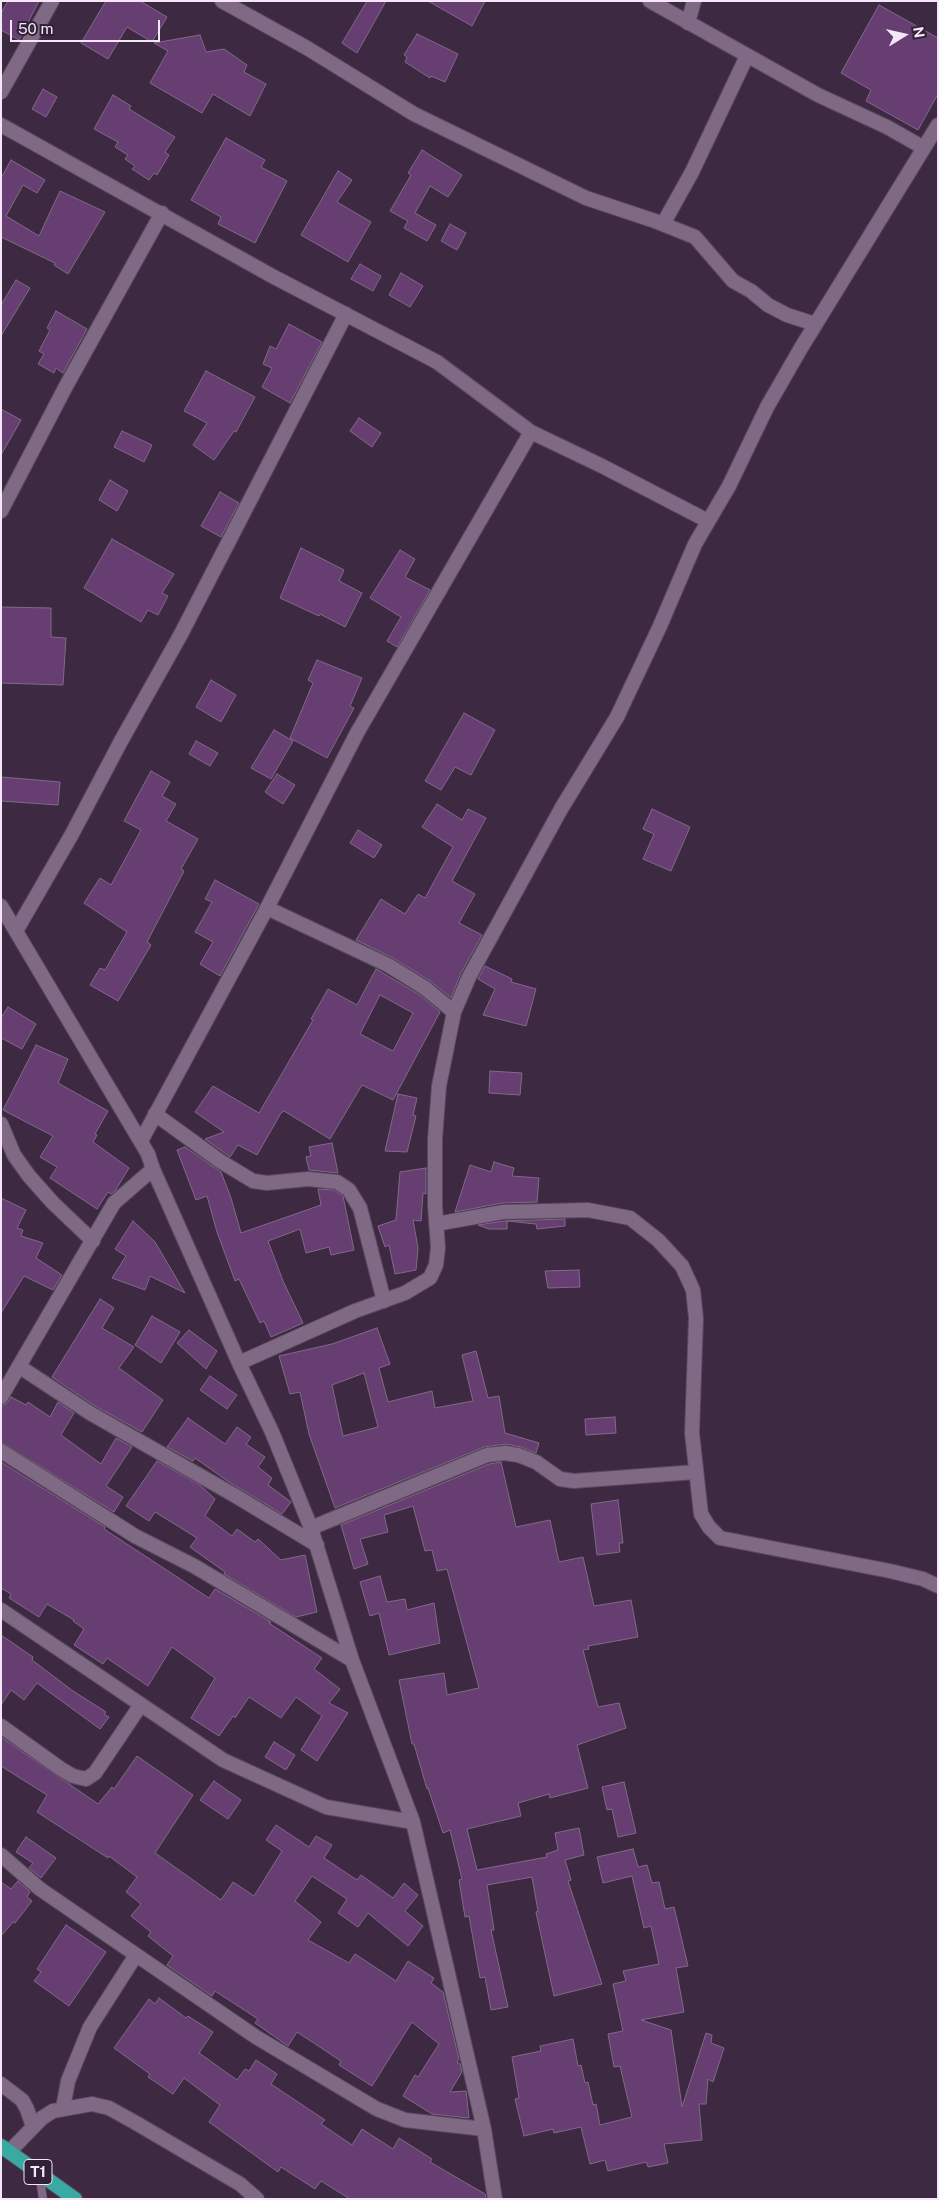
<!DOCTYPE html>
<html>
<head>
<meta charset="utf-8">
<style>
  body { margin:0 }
  #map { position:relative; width:939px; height:2200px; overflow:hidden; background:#3d2a42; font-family:"Public Sans",sans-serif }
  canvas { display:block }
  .frame { position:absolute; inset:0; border:2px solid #f4e7f7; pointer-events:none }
  .north { position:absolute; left:879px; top:10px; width:50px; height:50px; -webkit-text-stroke:4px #322037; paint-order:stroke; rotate:80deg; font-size:14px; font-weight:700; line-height:20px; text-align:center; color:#f4e7f7 }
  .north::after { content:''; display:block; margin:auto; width:18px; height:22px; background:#f4e7f7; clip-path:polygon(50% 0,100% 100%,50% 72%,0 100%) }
  .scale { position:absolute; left:10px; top:20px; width:150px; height:22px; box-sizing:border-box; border:2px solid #f4e7f7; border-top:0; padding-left:6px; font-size:15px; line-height:18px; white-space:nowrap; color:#f4e7f7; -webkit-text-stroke:4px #322037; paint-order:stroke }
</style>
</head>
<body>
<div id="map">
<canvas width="939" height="2200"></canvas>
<div class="frame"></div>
<div class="north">N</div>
<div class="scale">50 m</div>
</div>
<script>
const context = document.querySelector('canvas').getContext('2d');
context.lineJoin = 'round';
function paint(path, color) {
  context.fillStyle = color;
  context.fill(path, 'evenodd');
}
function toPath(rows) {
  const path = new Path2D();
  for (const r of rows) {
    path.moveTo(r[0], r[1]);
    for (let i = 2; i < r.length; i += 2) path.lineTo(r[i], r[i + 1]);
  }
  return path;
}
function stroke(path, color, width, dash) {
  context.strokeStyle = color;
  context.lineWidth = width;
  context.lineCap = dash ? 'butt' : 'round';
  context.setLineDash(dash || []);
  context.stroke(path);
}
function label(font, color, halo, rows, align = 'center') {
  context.font = font + ' "Public Sans",sans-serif';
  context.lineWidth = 4.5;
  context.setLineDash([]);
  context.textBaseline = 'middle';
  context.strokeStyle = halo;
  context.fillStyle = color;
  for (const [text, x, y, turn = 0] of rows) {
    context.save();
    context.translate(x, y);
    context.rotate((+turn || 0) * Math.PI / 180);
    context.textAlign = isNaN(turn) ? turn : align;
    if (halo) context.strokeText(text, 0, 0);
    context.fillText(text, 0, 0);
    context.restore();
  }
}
const building = toPath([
  [8,1,39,1,19,40,1,30,1,13,8,1],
  [106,1,140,1,167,17,152,42,127,27,108,59,81,43,106,1],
  [367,1,386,1,357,53,342,43,367,1],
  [428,1,485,1,472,26,428,1],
  [879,5,938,38,938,94,918,130,866,101,871,90,841,73,879,5],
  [417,34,458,54,445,82,431,76,430,78,405,62,407,57,404,55,417,34],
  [200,35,206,52,224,49,247,65,244,72,266,84,250,116,213,94,202,113,150,83,168,51,154,43,200,35],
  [43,89,57,97,46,117,32,109,43,89],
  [113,95,131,106,129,109,175,137,165,152,169,155,157,175,154,173,149,180,132,169,135,166,125,159,128,155,115,147,118,142,94,129,113,95],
  [226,138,265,160,261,167,287,181,255,243,218,224,221,217,191,200,226,138],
  [422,150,462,175,448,197,430,186,415,213,436,225,427,241,404,228,408,221,390,211,411,175,408,173,422,150],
  [11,160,45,180,37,193,23,185,6,216,39,236,60,191,105,212,68,274,54,265,55,263,1,237,1,178,11,160],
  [338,171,352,180,337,202,371,222,348,262,301,235,338,171],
  [450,224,466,233,457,250,441,241,450,224],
  [360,264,381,276,373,291,351,279,360,264],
  [401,273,423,286,410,307,389,295,401,273],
  [16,280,30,288,1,336,1,305,16,280],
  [56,311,87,329,63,373,56,368,54,373,38,364,44,354,39,351,50,330,47,328,56,311],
  [289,324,322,342,290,403,262,387,272,368,263,364,270,346,276,349,289,324],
  [206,371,255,397,236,432,234,431,214,460,193,445,207,423,184,411,206,371],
  [1,409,21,420,1,455,1,409],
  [359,418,381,433,372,447,350,431,359,418],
  [122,431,152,445,144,462,114,447,122,431],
  [110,480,128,491,117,511,99,500,110,480],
  [220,492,239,503,221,537,201,526,220,492],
  [112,539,174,574,162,593,168,596,158,615,148,610,141,622,84,588,112,539],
  [301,548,344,570,339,581,362,593,345,627,320,614,319,616,280,598,301,548],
  [400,550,415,559,405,577,430,590,397,647,387,641,401,617,370,598,400,550],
  [1,607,51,608,51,637,66,638,63,685,1,683,1,607],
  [317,660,362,678,350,706,354,708,327,758,290,738,313,683,308,680,317,660],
  [211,680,236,695,221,722,196,707,211,680],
  [464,713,495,730,471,775,455,767,441,790,425,781,464,713],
  [274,730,293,741,271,779,251,768,274,730],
  [196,741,218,753,210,766,189,754,196,741],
  [151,771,170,782,162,796,176,804,166,821,198,839,181,869,184,871,147,942,151,945,118,1001,90,985,100,968,105,970,127,932,84,903,100,878,111,885,141,830,124,821,151,771],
  [277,774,295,785,283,804,265,792,277,774],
  [1,777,60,782,58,805,1,801,1,777],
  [437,804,462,820,468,809,486,818,452,881,475,894,459,923,482,935,461,973,451,998,430,981,393,958,356,940,381,899,405,914,418,894,425,898,453,847,422,827,437,804],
  [652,809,690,827,671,871,643,859,654,834,643,829,652,809],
  [358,830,382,845,374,858,350,843,358,830],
  [215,880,259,904,220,976,200,964,213,942,195,932,212,902,205,899,215,880],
  [485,966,512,979,511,982,536,989,526,1026,483,1015,495,989,478,979,485,966],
  [376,969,420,995,440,1012,393,1100,362,1085,330,1139,284,1111,281,1113,257,1155,238,1145,230,1157,205,1139,224,1132,195,1112,213,1086,259,1113,313,1020,311,1019,328,989,357,1005,376,969],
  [380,995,413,1013,393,1051,360,1034,380,995],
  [8,1007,36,1024,22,1049,1,1038,1,1018,8,1007],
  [36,1045,68,1059,58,1083,108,1111,95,1134,97,1135,93,1142,129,1168,115,1191,111,1194,108,1192,97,1209,50,1178,57,1167,40,1157,53,1136,3,1110,36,1045],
  [490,1071,522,1073,520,1095,489,1093,490,1071],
  [398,1094,417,1098,413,1115,416,1116,407,1152,385,1151,398,1094],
  [332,1143,338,1173,309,1170,306,1157,311,1156,309,1147,332,1143],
  [185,1147,221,1172,231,1198,241,1233,321,1205,318,1189,334,1190,343,1196,354,1250,331,1255,329,1247,306,1253,300,1229,268,1241,283,1281,303,1323,271,1337,264,1321,260,1323,239,1279,235,1281,217,1232,207,1196,196,1200,177,1150,185,1147],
  [494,1162,514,1168,512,1176,539,1178,537,1202,502,1203,455,1212,470,1165,491,1172,494,1162],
  [426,1168,426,1194,423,1193,421,1221,413,1220,418,1248,416,1270,395,1274,389,1245,385,1247,378,1226,396,1220,400,1172,426,1168],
  [1,1198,26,1210,17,1228,23,1230,21,1236,43,1243,36,1258,62,1275,53,1290,24,1276,1,1313,1,1198],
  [565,1219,565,1226,537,1229,536,1224,507,1221,507,1229,489,1229,478,1225,504,1221,565,1219],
  [133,1221,155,1242,185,1293,150,1276,145,1290,112,1278,126,1256,115,1249,133,1221],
  [579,1270,580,1287,548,1288,545,1271,579,1270],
  [100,1299,114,1308,102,1328,134,1347,119,1368,163,1400,142,1432,95,1406,52,1377,100,1299],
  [152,1316,180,1332,161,1363,135,1345,152,1316],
  [377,1328,390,1364,379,1368,388,1402,432,1391,435,1408,473,1401,462,1355,476,1351,488,1398,499,1396,505,1433,539,1443,536,1453,521,1447,506,1444,484,1447,335,1508,309,1434,300,1392,290,1394,279,1356,332,1344,377,1328],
  [364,1373,378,1427,343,1436,332,1385,364,1373],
  [189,1330,217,1351,206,1369,177,1343,189,1330],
  [210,1376,237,1395,227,1409,200,1390,210,1376],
  [11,1397,26,1405,28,1402,50,1417,58,1402,74,1413,61,1435,101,1464,116,1438,132,1447,106,1486,123,1497,114,1512,1,1442,1,1406,6,1404,11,1397],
  [615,1417,616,1433,586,1435,585,1419,615,1417],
  [188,1418,225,1444,237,1427,251,1437,246,1444,265,1457,258,1467,272,1478,268,1485,291,1502,282,1514,229,1482,195,1458,193,1461,167,1447,188,1418],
  [157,1461,200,1485,215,1499,205,1516,232,1536,237,1529,255,1542,258,1539,281,1560,305,1555,317,1612,296,1617,224,1574,225,1572,190,1547,197,1538,155,1512,149,1521,126,1506,157,1461],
  [1,1462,105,1527,104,1529,209,1598,215,1589,271,1622,269,1623,322,1658,314,1669,340,1689,329,1703,348,1713,317,1761,301,1750,322,1716,296,1697,281,1718,249,1697,235,1718,233,1716,219,1736,191,1718,215,1678,172,1647,148,1686,107,1658,103,1664,74,1645,84,1629,73,1621,74,1620,47,1604,39,1617,9,1598,11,1594,1,1588,1,1462],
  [501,1462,516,1527,550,1520,559,1562,583,1557,594,1606,631,1600,638,1637,588,1646,589,1649,583,1650,598,1707,619,1703,626,1728,577,1745,588,1788,550,1798,549,1794,518,1803,521,1816,467,1829,477,1870,547,1857,546,1854,558,1850,555,1833,579,1828,584,1855,565,1860,571,1880,568,1881,602,1984,554,1996,536,1912,538,1911,532,1877,487,1885,494,1930,491,1930,508,2007,491,2010,485,1977,480,1978,469,1916,465,1917,459,1880,462,1879,450,1830,443,1833,428,1788,427,1789,414,1744,412,1744,399,1680,444,1673,447,1695,479,1688,447,1569,437,1571,432,1550,425,1551,413,1506,384,1515,388,1532,360,1539,368,1564,354,1569,341,1525,489,1464,501,1462],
  [618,1500,623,1543,619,1543,620,1552,597,1555,591,1504,618,1500],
  [380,1576,387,1602,405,1599,407,1610,434,1603,440,1643,389,1655,379,1613,370,1616,360,1582,380,1576],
  [1,1635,33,1657,32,1660,73,1691,106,1712,104,1714,109,1717,100,1729,37,1683,24,1700,11,1690,1,1705,1,1635],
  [1,1737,98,1804,112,1787,114,1789,137,1756,193,1795,155,1853,221,1900,233,1882,254,1896,282,1851,266,1840,276,1825,309,1847,316,1836,332,1845,324,1858,357,1880,361,1875,393,1898,404,1883,418,1895,405,1911,423,1926,408,1946,368,1913,358,1927,338,1913,347,1899,312,1876,295,1901,321,1922,308,1940,349,1963,355,1954,396,1981,408,1961,434,1978,431,1983,443,1992,459,2059,457,2062,460,2064,462,2072,450,2092,466,2091,469,2118,432,2114,403,2096,415,2075,418,2077,439,2044,412,2022,372,2086,339,2065,341,2061,297,2032,288,2046,255,2023,258,2019,215,1991,212,1996,167,1965,173,1956,148,1936,151,1932,131,1916,141,1904,126,1892,137,1877,109,1856,108,1858,37,1812,47,1795,1,1766,1,1737],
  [274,1742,295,1755,286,1770,265,1757,274,1742],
  [214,1781,241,1800,228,1819,200,1800,214,1781],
  [624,1782,636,1833,618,1837,612,1809,607,1810,602,1787,624,1782],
  [26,1837,56,1858,41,1878,29,1868,33,1863,16,1852,26,1837],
  [633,1849,638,1867,647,1865,652,1883,659,1882,665,1909,674,1907,688,1966,676,1968,684,2012,641,2020,671,2030,682,2107,706,2033,712,2035,711,2043,724,2048,713,2082,708,2079,706,2104,699,2104,702,2140,664,2144,668,2163,648,2167,646,2162,608,2171,605,2160,590,2164,581,2127,554,2133,553,2129,524,2136,515,2099,519,2098,512,2057,541,2051,540,2046,573,2039,578,2066,581,2065,585,2083,588,2082,593,2105,596,2104,600,2125,632,2117,620,2066,614,2067,608,2034,623,2031,613,1984,626,1981,623,1971,659,1964,651,1926,644,1928,632,1876,603,1883,597,1857,633,1849],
  [18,1881,30,1892,27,1897,32,1901,15,1923,13,1922,1,1936,1,1882,11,1889,18,1881],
  [66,1925,106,1952,69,2006,34,1981,41,1972,37,1969,66,1925],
  [159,1998,186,2018,188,2016,213,2032,199,2053,237,2080,245,2069,249,2071,256,2060,277,2074,271,2084,325,2120,321,2124,352,2145,362,2129,393,2149,399,2138,432,2159,430,2162,485,2194,486,2199,350,2199,321,2181,315,2189,281,2167,278,2172,209,2122,220,2105,184,2078,173,2094,148,2077,150,2074,114,2048,149,1999,155,2004,159,1998]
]);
const service = toPath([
  [39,2173,43,2199]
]);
const minor = toPath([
  [222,1,307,48,414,114,586,198,655,221,695,237,733,281,751,291,768,305,787,315,815,324],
  [650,1,818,95,887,127,924,148],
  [688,23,694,1],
  [1,92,52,1],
  [1,125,274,277,437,362,531,432,602,466,708,521],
  [663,224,692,172,747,56],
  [1,511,66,386,162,213],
  [1,906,148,1154,153,1169,239,1363,272,1432,311,1528,352,1660,413,1822,484,2129,495,2199],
  [267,908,388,965,425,988,454,1012],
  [16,931,72,834,121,741,181,634,346,314],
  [155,1114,220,1161,253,1181,267,1183,308,1179,337,1182,349,1190,360,1208,384,1301],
  [1,1124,14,1155,29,1176,53,1203,93,1241],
  [141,1141,267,908,357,733,531,432],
  [436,1224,503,1212,588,1210,630,1218,658,1240,682,1266,693,1290,696,1318,692,1433,701,1514,709,1527,720,1538,890,1571,923,1579,938,1586],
  [239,1363,355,1311,405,1293,430,1278,436,1265,438,1248,435,1205,435,1139,439,1086,454,1012,469,977,561,809,617,717,660,626,695,544,729,486,767,407,801,348,938,125],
  [20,1367,90,1413,234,1495,317,1545],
  [1,1397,114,1203,153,1169],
  [1,1451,135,1536,194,1566,352,1660],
  [311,1528,487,1455,505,1453,518,1455,536,1462,560,1479,574,1481,696,1472],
  [1,1610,223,1760,326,1807,413,1822],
  [1,1726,61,1769,73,1776,86,1779,95,1773,140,1706],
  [1,1855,40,1889,256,2037,377,2109,405,2120,484,2129],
  [1,2084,22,2100,27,2109,33,2127],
  [63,2108,68,2081,90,2027,136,1955],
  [9,2152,42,2118,53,2111,92,2104,109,2108,136,2123,240,2184,257,2199]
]);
const trunk = toPath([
  [1,2146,75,2199]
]);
const shields = [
  [38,2172,28]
];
const shieldNames = [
  ["T1",38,2172]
];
paint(building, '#663e71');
stroke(building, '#806a86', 1);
stroke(service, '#59495e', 9);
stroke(minor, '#59495e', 16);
stroke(trunk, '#59495e', 16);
stroke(service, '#7f6984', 8);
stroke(minor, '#7f6984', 14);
stroke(trunk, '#38aaa2', 14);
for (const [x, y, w] of shields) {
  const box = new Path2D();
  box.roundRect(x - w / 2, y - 12.5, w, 25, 4);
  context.fillStyle = '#322037';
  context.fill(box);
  stroke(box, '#f4e7f7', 1);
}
label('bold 15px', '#f4e7f7', null, shieldNames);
</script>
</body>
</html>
